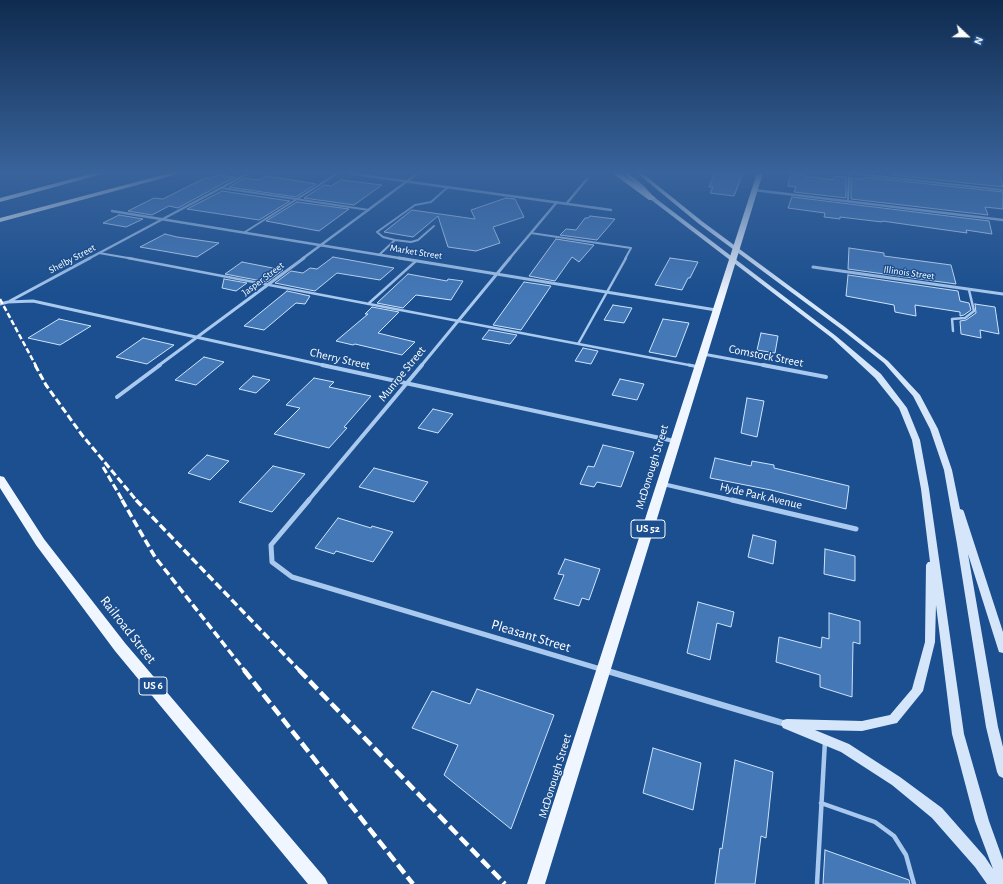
<!DOCTYPE html>
<html>
<head>
<meta charset="utf-8">
<style>
  body { margin:0 }
  #map { position:relative; width:1003px; height:884px; overflow:hidden; background:#1b4f8f; font-family:"Alegreya Sans",sans-serif }
  canvas { display:block }
  .north { position:absolute; left:947px; top:16px; width:40px; height:40px; -webkit-text-stroke:3px #1b4f8f; paint-order:stroke; rotate:112deg; font-size:11px; font-weight:700; line-height:16px; text-align:center; color:#fff }
  .north::after { content:''; display:block; margin:auto; width:14px; height:18px; background:#fff; clip-path:polygon(50% 0,100% 100%,50% 72%,0 100%) }
</style>
</head>
<body>
<div id="map">
<canvas width="1003" height="884"></canvas>
<div class="north">N</div>
</div>
<script>
const context = document.querySelector('canvas').getContext('2d');
context.lineJoin = 'round';
function paint(path, color) {
  context.fillStyle = color;
  context.fill(path, 'evenodd');
}
function toPath(rows) {
  const path = new Path2D();
  for (const r of rows) {
    path.moveTo(r[0], r[1]);
    for (let i = 2; i < r.length; i += 2) path.lineTo(r[i], r[i + 1]);
  }
  return path;
}
function stroke(path, color, width, dash) {
  context.strokeStyle = color;
  context.lineWidth = width;
  context.lineCap = dash ? 'butt' : 'round';
  context.setLineDash(dash || []);
  context.stroke(path);
}
function label(font, color, halo, rows, align = 'center') {
  context.font = font + ' "Alegreya Sans",sans-serif';
  context.lineWidth = 3;
  context.setLineDash([]);
  context.textBaseline = 'middle';
  context.strokeStyle = halo;
  context.fillStyle = color;
  for (const [text, x, y, turn = 0] of rows) {
    context.save();
    context.translate(x, y);
    context.rotate((+turn || 0) * Math.PI / 180);
    context.textAlign = isNaN(turn) ? turn : align;
    if (halo) context.strokeText(text, 0, 0);
    context.fillText(text, 0, 0);
    context.restore();
  }
}
const building = toPath([
  [715,173,743,173,734,196,710,193,713,187,709,187,715,173],
  [791,173,805,173,804,176,833,180,834,176,846,177,846,198,794,192,796,187,788,186,791,173],
  [892,173,999,173,1003,187,892,175,892,173],
  [218,175,235,177,178,208,169,206,152,215,128,211,154,198,163,199,205,178,210,178,218,175],
  [267,176,316,184,296,197,229,187,245,178,258,180,267,176],
  [864,177,1003,192,1003,209,985,207,988,215,851,199,851,178,864,179,864,177],
  [341,180,382,185,354,205,304,198,324,185,331,186,341,180],
  [222,191,290,201,259,220,187,209,222,191],
  [792,197,989,221,992,234,966,230,967,233,882,221,882,222,840,217,840,219,824,217,825,213,788,208,792,197],
  [506,198,515,199,524,217,493,227,500,243,476,251,448,247,438,216,413,237,384,232,412,210,475,219,471,210,506,198],
  [297,202,349,209,319,231,266,221,297,202],
  [119,215,143,219,126,227,103,223,119,215],
  [590,216,615,219,597,240,560,235,566,229,576,230,585,218,588,218,590,216],
  [165,234,177,237,219,243,197,257,140,247,165,234],
  [556,239,594,245,579,262,572,257,555,281,529,276,556,239],
  [849,248,884,253,884,256,951,265,956,284,848,269,849,248],
  [333,257,394,268,380,280,337,273,315,291,275,283,291,271,303,273,310,268,317,269,333,257],
  [670,258,698,262,690,278,688,278,682,290,655,285,670,258],
  [242,262,283,270,267,282,225,274,242,262],
  [408,274,447,281,448,279,463,281,451,300,416,295,403,308,377,303,408,274],
  [848,275,958,291,960,301,969,303,971,310,964,315,960,316,960,312,915,305,916,316,895,312,894,305,846,296,848,275],
  [224,279,247,283,236,291,222,288,224,279],
  [524,282,551,286,521,330,493,325,524,282],
  [287,291,310,296,305,304,296,303,264,330,244,326,287,291],
  [975,304,995,307,999,334,980,330,981,338,961,334,960,321,966,320,976,313,975,304],
  [613,305,632,308,624,323,604,320,613,305],
  [372,307,399,312,378,333,415,342,402,355,355,344,353,345,336,341,368,314,365,314,372,307],
  [59,319,91,326,60,345,28,338,59,319],
  [663,319,689,323,676,357,649,352,663,319],
  [489,330,517,335,510,344,482,339,489,330],
  [761,333,778,336,775,353,757,350,761,333],
  [143,338,174,345,147,364,116,357,143,338],
  [583,348,598,351,591,364,575,361,583,348],
  [204,357,224,362,196,385,175,380,204,357],
  [253,376,270,380,256,393,239,389,253,376],
  [314,378,334,382,329,387,371,396,344,427,347,428,329,448,274,434,300,408,286,405,314,378],
  [620,379,644,384,637,400,612,395,620,379],
  [747,398,764,401,757,437,741,433,747,398],
  [433,409,453,414,438,433,418,428,433,409],
  [603,445,634,452,621,487,597,482,594,487,580,484,588,466,594,467,603,445],
  [207,455,229,461,210,480,188,473,207,455],
  [715,458,751,466,752,461,774,465,774,468,849,486,846,509,771,490,710,478,715,458],
  [273,466,305,474,272,512,239,502,273,466],
  [374,468,428,482,414,502,359,487,374,468],
  [338,518,371,528,372,526,393,532,373,562,336,551,334,554,315,548,338,518],
  [753,535,776,541,773,564,748,557,753,535],
  [825,549,855,556,855,581,824,574,825,549],
  [565,559,600,569,589,600,582,598,579,606,554,599,564,575,558,574,565,559],
  [698,602,734,612,731,627,717,623,710,660,687,653,698,602],
  [829,613,860,621,860,644,853,642,852,697,820,687,820,675,776,662,779,637,821,648,822,637,829,639,829,613],
  [477,689,554,715,511,829,444,775,458,745,412,728,432,691,470,704,477,689],
  [653,748,701,763,693,810,643,793,653,748],
  [735,760,773,772,766,838,761,836,755,884,715,884,720,848,722,849,735,760],
  [825,850,909,880,910,884,823,884,825,850]
]);
const laneFar3 = toPath([
  [850,173,1003,190],
  [222,188,369,210],
  [848,201,849,173],
  [245,232,338,173],
  [531,233,631,248,625,259],
  [395,240,411,242,418,240,434,226],
  [99,253,134,259],
  [379,255,395,240,383,237,377,232,415,205,431,202,448,187]
]);
const laneFar2 = toPath([
  [128,258,694,366],
  [368,304,416,261],
  [953,331,952,319,965,318,974,311,969,290],
  [578,344,626,258]
]);
const laneFar1 = toPath([
  [689,365,698,367]
]);
const lane = toPath([
  [821,803,875,822,894,836,906,855,914,884],
  [817,884,825,741]
]);
const streetFar4 = toPath([
  [346,173,611,210],
  [754,190,1003,220],
  [567,203,587,179],
  [112,211,405,259],
  [88,259,249,173],
  [302,259,418,173],
  [509,259,557,202]
]);
const streetFar3 = toPath([
  [399,258,716,310],
  [813,267,1003,294],
  [10,301,90,258],
  [0,304,8,302,33,301,327,366],
  [703,354,768,366],
  [158,366,304,258],
  [421,366,510,258]
]);
const streetFar2 = toPath([
  [322,365,674,441],
  [763,365,826,377],
  [117,397,160,365],
  [663,484,736,501],
  [308,501,422,365]
]);
const streetFar1 = toPath([
  [309,500,271,545,272,562,292,577,607,671],
  [732,500,856,529]
]);
const street = toPath([
  [604,670,786,724]
]);
const secondary = toPath([
  [623,173,628,173,644,186,654,197,836,336,881,374,907,408,920,440,929,489,964,734,989,821,1003,860,1003,884,987,884,975,867,932,818,892,785,841,752,783,728,781,724,783,720,787,719,862,721,890,715,912,689,925,642,926,565,928,562,930,562,921,489,912,440,899,408,875,378,832,338,650,199,640,188,623,173],
  [936,605,952,734,975,821,993,869,985,857,942,808,900,777,849,744,815,730,862,731,897,723,923,691,935,642,936,605],
  [637,173,642,173,703,222,845,327,888,361,920,395,938,429,952,470,960,509,963,510,964,512,1003,632,1003,653,999,652,998,649,968,554,998,727,1003,747,1003,778,999,776,997,772,986,727,957,544,944,470,930,429,913,396,884,363,841,329,699,224,637,173]
]);
const primary = toPath([
  [757,173,763,173,545,884,527,884,757,173],
  [0,476,4,477,44,539,125,643,325,878,328,884,308,884,115,651,36,545,0,488,0,476]
]);
const highway = toPath([
  [94,173,106,173,0,202,0,198,94,173],
  [170,173,182,173,0,222,0,218,170,173],
  [612,173,620,173,656,198,652,200,649,200,612,173]
]);
const railFar3 = toPath([
  [0,299,36,366]
]);
const railFar2 = toPath([
  [35,365,46,385,82,435,137,501],
  [103,467,123,501]
]);
const railFar1 = toPath([
  [122,500,155,557,245,671],
  [136,500,300,671]
]);
const rail = toPath([
  [244,670,413,884],
  [299,670,505,884]
]);
const farStreetnames = [
  ["Market Street",416,252,9],
  ["Shelby Street",72,259,-28],
  ["Illinois Street",909,273,8],
  ["Jasper Street",263,279,-37]
];
const shields = [
  [648,529,34],
  [153,686,28]
];
const shieldNames = [
  ["US 52",648,529],
  ["US 6",153,686]
];
const streetNames = [
  ["Comstock Street",766,356,11],
  ["Cherry Street",340,359,13],
  ["Munroe Street",402,374,-51],
  ["McDonough Street",652,467,-73],
  ["Hyde Park Avenue",761,496,13],
  ["McDonough Street",555,776,-73]
];
const nearStreetnames = [
  ["Railroad Street",128,630,52],
  ["Pleasant Street",531,636,17]
];
paint(building, '#4478b7');
stroke(building, '#cfe3fa', 1);
stroke(laneFar3, '#a9c9ee', 2);
stroke(laneFar2, '#a9c9ee', 2.5);
stroke(laneFar1, '#a9c9ee', 3);
stroke(lane, '#a9c9ee', 4.5);
stroke(streetFar4, '#a9c9ee', 2.5);
stroke(streetFar3, '#a9c9ee', 3);
stroke(streetFar2, '#a9c9ee', 4);
stroke(streetFar1, '#a9c9ee', 5);
stroke(street, '#a9c9ee', 6);
paint(secondary, '#d6e6fa');
paint(primary, '#f0f6ff');
paint(highway, '#fff');
stroke(railFar3, '#fff', 2.5, [5.5, 2.5]);
stroke(railFar2, '#fff', 3, [7, 3]);
stroke(railFar1, '#fff', 3.5, [8, 3.5]);
stroke(rail, '#fff', 4.5, [11, 4.5]);
const sky = context.createLinearGradient(0, 0, 0, 297);
sky.addColorStop(0, '#0f2b4f');
sky.addColorStop(0.58, '#39639b');
sky.addColorStop(1, '#39639b00');
context.fillStyle = sky;
context.fillRect(0, 0, 1003, 297);
label('10px', '#fff', '#1b4f8f', farStreetnames);
for (const [x, y, w] of shields) {
  const box = new Path2D();
  box.roundRect(x - w / 2, y - 9, w, 18, 3);
  context.fillStyle = '#1b4f8f';
  context.fill(box);
  stroke(box, '#fff', 1);
}
label('bold 11px', '#fff', null, shieldNames);
label('12px', '#fff', '#1b4f8f', streetNames);
label('14px', '#fff', '#1b4f8f', nearStreetnames);
</script>
</body>
</html>
